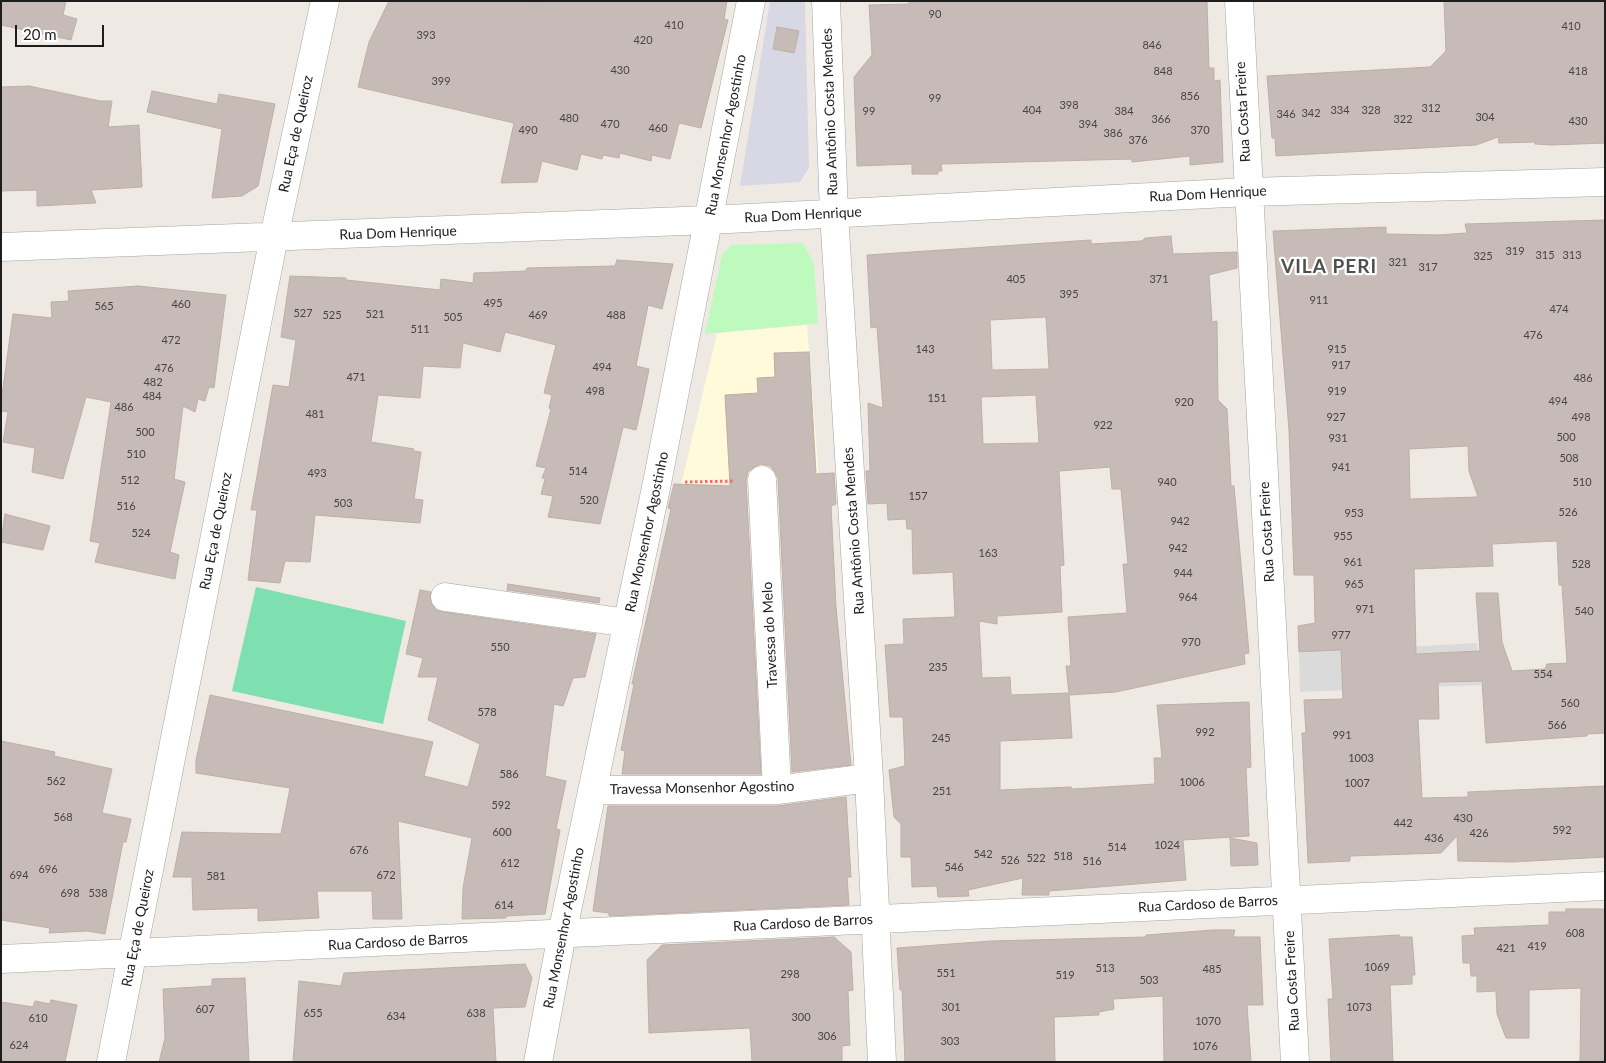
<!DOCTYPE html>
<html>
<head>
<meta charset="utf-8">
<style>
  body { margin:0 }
  #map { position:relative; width:1606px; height:1063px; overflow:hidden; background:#eee9e2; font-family:Lato,sans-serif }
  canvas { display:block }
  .frame { position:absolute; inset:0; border:2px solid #1d1d1d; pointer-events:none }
  .scale { position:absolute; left:15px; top:25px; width:89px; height:22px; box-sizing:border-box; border:2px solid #1d1d1d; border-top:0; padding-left:6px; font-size:15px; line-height:18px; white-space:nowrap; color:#1d1d1d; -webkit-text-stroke:4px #fff; paint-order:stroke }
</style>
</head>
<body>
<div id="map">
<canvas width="1606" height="1063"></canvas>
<div class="frame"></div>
<div class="scale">20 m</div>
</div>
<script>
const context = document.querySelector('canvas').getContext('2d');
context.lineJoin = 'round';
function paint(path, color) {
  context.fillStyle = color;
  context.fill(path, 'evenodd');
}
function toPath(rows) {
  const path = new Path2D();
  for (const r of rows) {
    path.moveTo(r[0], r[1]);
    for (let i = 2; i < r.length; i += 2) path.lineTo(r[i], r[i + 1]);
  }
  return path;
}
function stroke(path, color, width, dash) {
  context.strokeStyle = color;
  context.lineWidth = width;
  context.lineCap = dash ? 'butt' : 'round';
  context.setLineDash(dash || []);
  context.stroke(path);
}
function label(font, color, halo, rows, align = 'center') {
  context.font = font + ' Lato,sans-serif';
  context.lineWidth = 4.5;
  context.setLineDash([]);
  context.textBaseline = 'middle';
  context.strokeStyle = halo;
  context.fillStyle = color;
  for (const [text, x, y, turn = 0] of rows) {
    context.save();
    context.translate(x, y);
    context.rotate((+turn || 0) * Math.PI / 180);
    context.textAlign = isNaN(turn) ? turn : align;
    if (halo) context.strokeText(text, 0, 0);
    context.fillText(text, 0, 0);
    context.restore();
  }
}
const residential = toPath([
  [1477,643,1481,685,1300,692,1299,653]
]);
const education = toPath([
  [807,325,819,478,681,485,717,333]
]);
const park = toPath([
  [803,243,814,264,818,323,705,334,722,255,731,245]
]);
const pitch = toPath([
  [256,587,406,621,383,724,232,691]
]);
const plaza = toPath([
  [770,1,805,1,809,168,800,182,740,186],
  [777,28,798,31,794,53,773,49]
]);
const building = toPath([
  [1,1,66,1,63,15,77,19,71,40,1,25,1,1],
  [389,1,530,1,540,3,540,1,727,1,724,19,728,20,701,128,679,123,670,159,652,155,651,161,620,153,619,158,603,155,602,159,581,154,577,170,542,161,537,182,501,183,514,123,358,87,369,42,389,1],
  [909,1,1207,1,1209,68,1214,68,1214,81,1220,80,1223,162,1190,165,1190,156,1132,162,1132,159,941,164,942,171,938,171,938,174,912,174,912,164,857,166,854,77,872,55,869,5,909,4,909,1],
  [1444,1,1605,1,1605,143,1552,145,1535,144,1535,142,1499,143,1498,137,1476,145,1276,156,1275,138,1272,138,1267,76,1430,67,1446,51,1444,1],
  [777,27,799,31,794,53,773,49,777,27],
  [29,86,100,101,112,101,108,127,139,125,142,187,91,190,96,203,37,206,37,190,1,191,1,87,29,86],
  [152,91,217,104,219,94,275,104,258,186,242,196,212,198,222,129,147,112,152,91],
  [1605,220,1605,733,1587,734,1587,736,1486,743,1482,681,1438,682,1439,719,1418,719,1422,798,1468,797,1468,792,1605,786,1605,857,1513,862,1458,861,1457,836,1441,853,1350,856,1350,861,1308,863,1302,733,1306,733,1304,700,1343,699,1341,650,1299,652,1298,626,1315,623,1314,575,1294,575,1289,430,1273,231,1386,227,1386,234,1438,235,1467,233,1465,224,1605,220],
  [1468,446,1469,471,1478,497,1410,499,1409,449,1468,446],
  [1557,541,1559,585,1562,585,1567,663,1547,664,1545,669,1512,671,1502,642,1498,593,1476,593,1480,651,1416,654,1414,569,1493,566,1492,544,1557,541],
  [1171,236,1173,254,1237,252,1237,268,1209,275,1212,322,1217,321,1218,400,1227,409,1231,486,1234,486,1249,653,1244,654,1245,664,1116,692,1069,695,1072,738,1000,741,1000,790,1071,787,1072,789,1155,784,1154,758,1162,758,1157,705,1249,702,1251,767,1246,768,1249,836,1183,840,1186,880,1049,891,1049,895,1022,895,1023,878,968,890,969,896,938,897,937,886,912,887,911,857,901,857,901,824,894,817,889,770,905,766,903,717,890,717,885,645,904,644,903,619,955,617,953,572,913,574,912,529,907,529,906,519,888,520,887,503,868,504,866,471,870,471,868,403,883,408,877,327,871,328,867,255,1091,240,1091,244,1142,241,1145,238,1171,236],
  [1046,317,1049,369,992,370,990,320,1046,317],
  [1036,395,1039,443,983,444,981,397,1036,395],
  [1110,467,1112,489,1121,489,1128,564,1123,564,1127,613,1068,617,1071,666,1066,666,1069,693,1011,695,1010,677,982,678,979,621,997,624,997,616,1062,612,1060,566,1064,565,1059,471,1110,467],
  [617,260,673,264,662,309,648,305,636,366,649,369,642,404,636,430,623,427,600,524,548,517,553,496,541,494,545,479,542,478,546,468,536,466,551,409,549,408,552,395,544,393,556,345,505,332,500,352,463,343,460,368,423,366,420,398,378,395,371,442,414,449,413,451,421,452,414,499,423,500,420,523,315,515,310,562,285,561,280,583,248,580,257,510,251,510,273,385,289,387,296,340,281,337,290,276,346,278,346,280,440,290,441,279,473,283,474,273,526,271,527,268,615,266,617,260],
  [138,286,226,295,214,388,209,387,205,401,198,399,195,412,183,406,174,479,185,482,170,552,179,555,175,579,95,562,100,543,90,541,111,402,86,397,63,479,32,472,35,448,3,442,8,412,1,411,1,403,13,314,52,318,51,302,69,301,68,291,138,286],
  [809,352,816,474,834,473,836,504,831,506,836,607,851,765,792,772,778,479,775,472,770,466,761,464,754,467,748,472,746,481,761,774,622,774,625,751,621,750,634,684,632,684,671,509,668,508,674,484,730,486,725,395,758,393,757,378,775,377,774,353,809,352],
  [5,514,50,526,43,550,1,542,5,514],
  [508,584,540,589,600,598,599,603,507,590,508,584],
  [420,590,431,592,431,603,436,610,443,612,596,634,585,677,573,678,563,706,554,704,545,776,566,781,556,829,560,830,545,914,506,916,506,918,462,919,463,888,472,838,398,821,402,919,373,919,372,891,317,891,319,918,258,921,258,908,193,910,192,877,173,877,182,832,281,834,290,788,196,773,196,760,210,695,433,742,424,776,468,787,480,744,428,720,438,677,418,677,423,658,406,654,420,590],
  [1,741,55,752,54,756,112,769,102,813,131,819,126,842,123,842,105,934,87,931,49,933,50,928,1,920,1,741],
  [846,797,851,877,847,877,849,905,609,916,609,913,593,911,608,806,777,806,846,797],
  [1230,838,1257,843,1258,865,1231,866,1230,838],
  [1566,909,1605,909,1605,1061,1580,1062,1581,988,1529,990,1529,1038,1506,1038,1497,1014,1496,991,1477,992,1477,976,1471,976,1470,963,1463,963,1462,936,1475,935,1474,928,1549,925,1549,912,1566,912,1566,909],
  [1213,930,1235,930,1233,937,1260,937,1263,1005,1247,1005,1251,1062,1164,1062,1163,996,1113,999,1114,1009,1099,1012,1099,1015,1054,1017,1055,1062,905,1062,902,990,900,990,897,948,991,941,1146,937,1146,935,1213,930],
  [1399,935,1399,937,1412,937,1415,975,1412,975,1412,984,1390,985,1393,1062,1331,1062,1328,999,1333,999,1329,939,1399,935],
  [834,937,851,952,853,990,848,991,850,1045,842,1046,842,1062,752,1062,750,1028,649,1033,647,960,662,945,834,937],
  [525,964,532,978,525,1007,493,1008,496,1062,293,1062,299,981,341,986,344,973,525,964],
  [245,978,249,1062,159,1062,165,1038,163,989,212,986,212,979,245,978],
  [51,1000,77,1005,65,1062,1,1062,1,1002,33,1007,35,1001,50,1004,51,1000]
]);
const path = toPath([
  [685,482,734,481]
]);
const minor = toPath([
  [826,1,834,213,869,778,882,1062],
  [1239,1,1295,1062],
  [1,247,710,220,1247,192,1605,182],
  [762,480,777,790],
  [445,597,628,623],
  [593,790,777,790,869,778],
  [1,959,1605,886],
  [111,1062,274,237,325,1],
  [538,1062,562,934,657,483,751,1]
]);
const numberNames = [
  ["90",935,14],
  ["410",674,25],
  ["410",1571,26],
  ["393",426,35],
  ["420",643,40],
  ["846",1152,45],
  ["430",620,70],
  ["848",1163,71],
  ["418",1578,71],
  ["399",441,81],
  ["856",1190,96],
  ["99",935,98],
  ["398",1069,105],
  ["312",1431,108],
  ["404",1032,110],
  ["334",1340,110],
  ["328",1371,110],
  ["99",869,111],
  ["384",1124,111],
  ["342",1311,113],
  ["346",1286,114],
  ["304",1485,117],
  ["480",569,118],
  ["366",1161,119],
  ["322",1403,119],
  ["430",1578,121],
  ["470",610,124],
  ["394",1088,124],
  ["460",658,128],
  ["490",528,130],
  ["370",1200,130],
  ["386",1113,133],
  ["376",1138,140],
  ["319",1515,251],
  ["315",1545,255],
  ["313",1572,255],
  ["325",1483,256],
  ["321",1398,262],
  ["317",1428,267],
  ["405",1016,279],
  ["371",1159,279],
  ["395",1069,294],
  ["911",1319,300],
  ["495",493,303],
  ["460",181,304],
  ["565",104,306],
  ["474",1559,309],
  ["527",303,313],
  ["521",375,314],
  ["525",332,315],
  ["469",538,315],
  ["488",616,315],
  ["505",453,317],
  ["511",420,329],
  ["476",1533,335],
  ["472",171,340],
  ["143",925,349],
  ["915",1337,349],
  ["917",1341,365],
  ["494",602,367],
  ["476",164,368],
  ["471",356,377],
  ["486",1583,378],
  ["482",153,382],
  ["498",595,391],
  ["919",1337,391],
  ["484",152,396],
  ["151",937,398],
  ["494",1558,401],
  ["920",1184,402],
  ["486",124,407],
  ["481",315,414],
  ["927",1336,417],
  ["498",1581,417],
  ["922",1103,425],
  ["500",145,432],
  ["500",1566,437],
  ["931",1338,438],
  ["510",136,454],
  ["508",1569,458],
  ["941",1341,467],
  ["514",578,471],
  ["493",317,473],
  ["512",130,480],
  ["940",1167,482],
  ["510",1582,482],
  ["157",918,496],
  ["520",589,500],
  ["503",343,503],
  ["516",126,506],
  ["526",1568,512],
  ["953",1354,513],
  ["942",1180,521],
  ["524",141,533],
  ["955",1343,536],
  ["942",1178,548],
  ["163",988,553],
  ["961",1353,562],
  ["528",1581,564],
  ["944",1183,573],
  ["965",1354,584],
  ["964",1188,597],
  ["971",1365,609],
  ["540",1584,611],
  ["977",1341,635],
  ["970",1191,642],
  ["550",500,647],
  ["235",938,667],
  ["554",1543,674],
  ["560",1570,703],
  ["578",487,712],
  ["566",1557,725],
  ["992",1205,732],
  ["991",1342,735],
  ["245",941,738],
  ["1003",1361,758],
  ["586",509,774],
  ["562",56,781],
  ["1006",1192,782],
  ["1007",1357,783],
  ["251",942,791],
  ["592",501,805],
  ["568",63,817],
  ["430",1463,818],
  ["442",1403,823],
  ["592",1562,830],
  ["600",502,832],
  ["426",1479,833],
  ["436",1434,838],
  ["1024",1167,845],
  ["514",1117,847],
  ["676",359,850],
  ["542",983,854],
  ["518",1063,856],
  ["522",1036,858],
  ["526",1010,860],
  ["516",1092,861],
  ["612",510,863],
  ["546",954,867],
  ["696",48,869],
  ["694",19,875],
  ["672",386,875],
  ["581",216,876],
  ["698",70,893],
  ["538",98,893],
  ["614",504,905],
  ["608",1575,933],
  ["419",1537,946],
  ["421",1506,948],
  ["1069",1377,967],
  ["513",1105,968],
  ["485",1212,969],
  ["551",946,973],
  ["298",790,974],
  ["519",1065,975],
  ["503",1149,980],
  ["301",951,1007],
  ["1073",1359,1007],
  ["607",205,1009],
  ["655",313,1013],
  ["638",476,1013],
  ["634",396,1016],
  ["300",801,1017],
  ["610",38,1018],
  ["1070",1208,1021],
  ["306",827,1036],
  ["303",950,1041],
  ["624",19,1045],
  ["1076",1205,1046]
];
const streetNames = [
  ["Rua Antônio Costa Mendes",830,112,-92],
  ["Rua Costa Freire",1243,112,-93],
  ["Rua Eça de Queiroz",296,134,-78],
  ["Rua Monsenhor Agostinho",726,135,-79],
  ["Rua Dom Henrique",1208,194,-3],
  ["Rua Dom Henrique",803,215,-3],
  ["Rua Dom Henrique",398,233,-2],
  ["Rua Eça de Queiroz",216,531,-79],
  ["Rua Antônio Costa Mendes",854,531,-94],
  ["Rua Monsenhor Agostinho",647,532,-78],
  ["Rua Costa Freire",1267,532,-93],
  ["Travessa do Melo",770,635,-93],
  ["Travessa Monsenhor Agostino",702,788,-1],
  ["Rua Cardoso de Barros",1208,904,-3],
  ["Rua Cardoso de Barros",803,923,-3],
  ["Rua Eça de Queiroz",138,928,-79],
  ["Rua Monsenhor Agostinho",564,928,-79],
  ["Rua Cardoso de Barros",398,942,-3],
  ["Rua Costa Freire",1292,981,-93]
];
const districtNames = [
  ["VILA PERI",1329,267]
];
paint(residential, '#dbdada');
paint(education, '#fffbda');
paint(park, '#befabd');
paint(pitch, '#7edfb0');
paint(plaza, '#d7d8e4');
paint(building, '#c6bbb6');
stroke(building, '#c0aea4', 1);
stroke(minor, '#a4a4a4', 29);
stroke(path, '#fc6766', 3, [2.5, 2.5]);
stroke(minor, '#fff', 28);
label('11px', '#474443', null, numberNames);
label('14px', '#1d1d1d', '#fff', streetNames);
context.letterSpacing = '1px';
label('bold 19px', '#505050', '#fff', districtNames);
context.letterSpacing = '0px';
</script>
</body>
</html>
